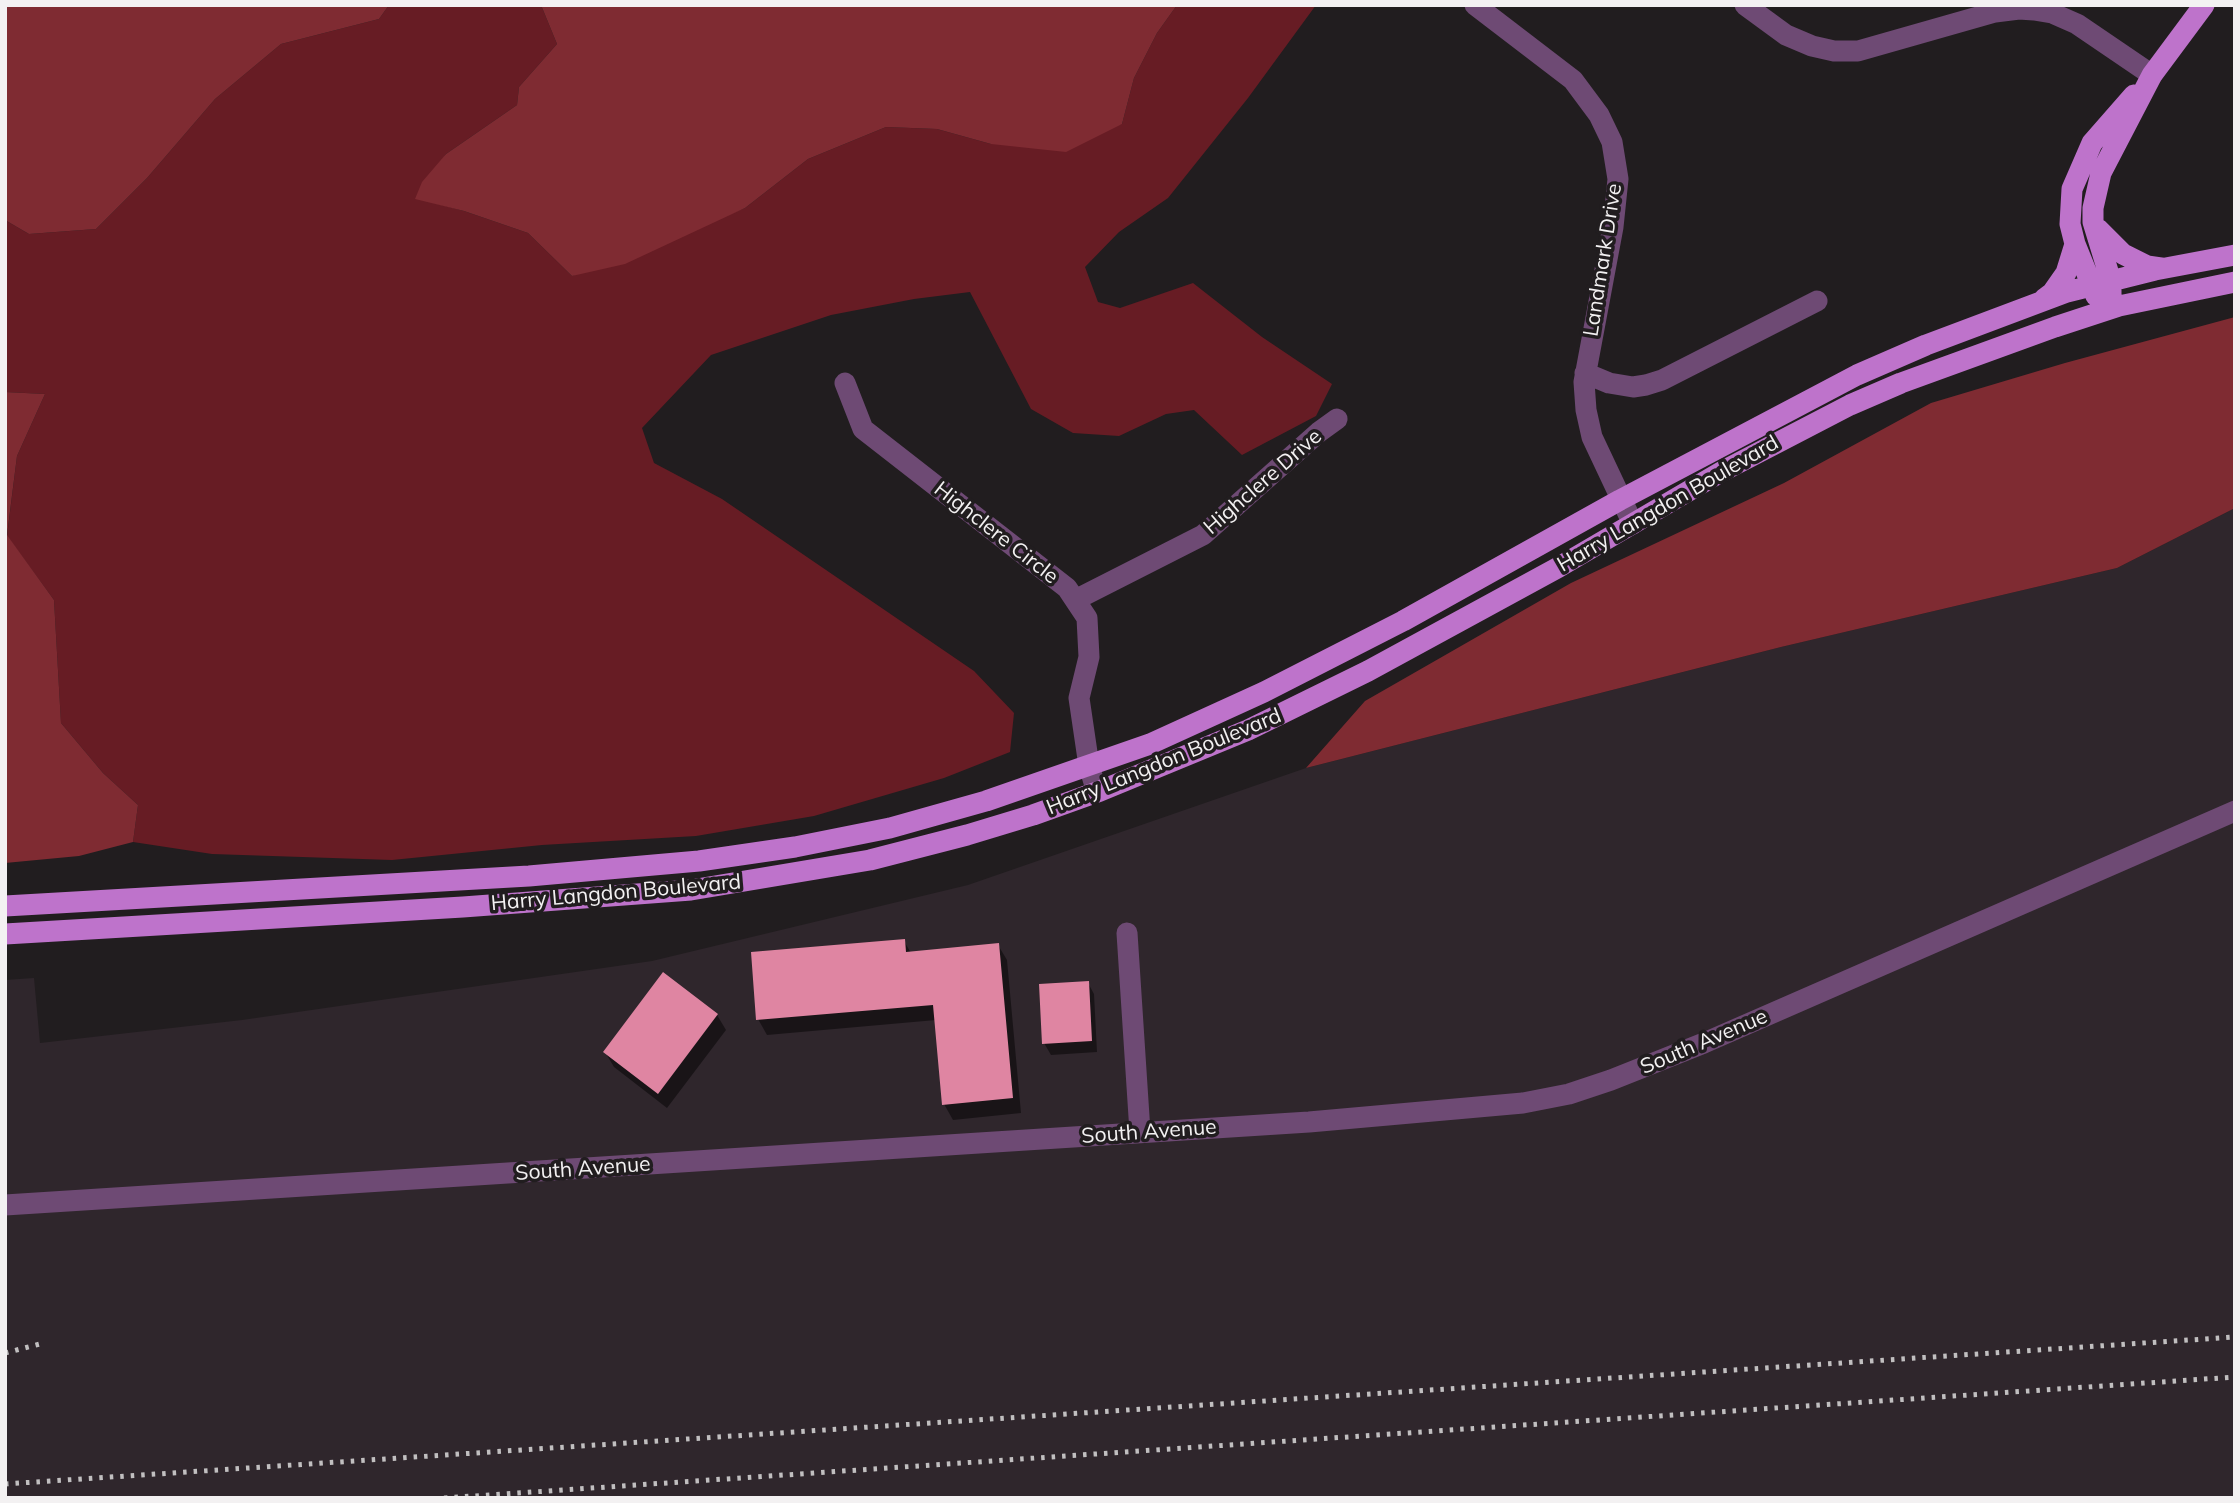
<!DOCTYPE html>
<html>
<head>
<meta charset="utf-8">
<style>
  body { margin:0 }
  #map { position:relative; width:2240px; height:1503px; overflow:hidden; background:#211d1f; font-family:Mulish,sans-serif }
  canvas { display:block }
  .frame { position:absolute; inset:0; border:7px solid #f3f1f2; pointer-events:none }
</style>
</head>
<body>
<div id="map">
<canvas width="2240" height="1503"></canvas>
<div class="frame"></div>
</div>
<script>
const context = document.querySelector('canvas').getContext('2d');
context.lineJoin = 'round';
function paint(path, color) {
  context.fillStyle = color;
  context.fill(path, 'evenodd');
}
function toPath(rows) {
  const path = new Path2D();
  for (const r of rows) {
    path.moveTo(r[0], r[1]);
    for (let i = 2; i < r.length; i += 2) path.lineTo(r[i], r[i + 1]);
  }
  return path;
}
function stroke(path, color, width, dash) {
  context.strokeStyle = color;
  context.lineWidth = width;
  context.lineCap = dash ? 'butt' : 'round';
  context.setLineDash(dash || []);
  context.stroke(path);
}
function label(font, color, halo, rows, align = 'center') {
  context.font = font + ' Mulish,sans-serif';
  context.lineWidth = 7;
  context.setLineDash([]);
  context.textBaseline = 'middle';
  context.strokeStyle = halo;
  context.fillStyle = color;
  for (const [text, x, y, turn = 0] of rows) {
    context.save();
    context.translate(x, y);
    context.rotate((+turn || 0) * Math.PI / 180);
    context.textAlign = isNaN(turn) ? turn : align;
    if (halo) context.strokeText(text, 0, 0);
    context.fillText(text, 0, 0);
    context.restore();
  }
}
const built = toPath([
  [2235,508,2235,1498,5,1498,5,980,34,978,40,1043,242,1020,652,961,968,885,1306,768,1781,647,2117,568]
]);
const green = toPath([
  [389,5,541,5,557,44,519,87,517,105,446,154,416,198,464,211,528,233,572,276,745,208,808,159,886,127,937,129,991,144,1122,124,1134,78,1157,33,1177,5,1316,5,1248,98,1168,198,1119,232,1085,267,1098,302,1120,308,1193,283,1262,337,1332,384,1316,416,1242,455,1194,410,1166,414,1119,436,1073,433,1031,409,970,292,914,299,831,315,711,355,642,428,654,463,722,499,974,671,1014,713,1010,752,944,778,814,816,696,836,542,845,392,860,212,854,133,842,138,805,103,773,61,723,54,600,7,536,17,456,45,394,5,392,5,220,29,234,96,229,147,178,215,99,281,44,379,19]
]);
const forest = toPath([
  [5,5,389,5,379,19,281,44,215,99,147,178,96,229,29,234,5,220],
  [541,5,1177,5,1157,33,1134,78,1122,124,1066,152,991,144,937,129,886,127,808,159,745,208,625,264,572,276,528,233,464,211,415,199,422,182,446,154,517,105,519,87,557,44],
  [2235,317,2235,508,2117,568,1781,647,1306,768,1365,701,1571,583,1784,483,1931,403,2065,363],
  [5,392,45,394,17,456,7,535,54,600,61,723,103,773,138,805,133,842,79,856,5,863]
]);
const shadow = toPath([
  [904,941,911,953,998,945,1007,960,1021,1113,953,1120,944,1104,936,1020,767,1035,758,1019],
  [1088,983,1094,994,1097,1052,1051,1055,1044,1043],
  [717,1015,726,1030,667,1108,614,1067,605,1052]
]);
const building = toPath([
  [905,939,906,952,999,943,1013,1098,942,1105,933,1005,756,1020,751,952],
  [663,972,718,1014,658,1094,603,1052],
  [1089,981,1092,1041,1042,1044,1039,984]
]);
const minor = toPath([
  [1475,5,1573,80,1599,115,1612,142,1618,179,1613,227,1584,382,1586,410,1592,437,1633,524],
  [1745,5,1786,35,1812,46,1834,51,1858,51,1995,12,2019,9,2034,10,2052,13,2077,24,2152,75],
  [1585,373,1609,383,1633,387,1646,385,1662,380,1817,301],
  [845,383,863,429,1067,588,1087,618,1089,657,1079,698,1089,766,1097,792],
  [1075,600,1203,535,1319,432,1337,419],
  [1127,933,1140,1132],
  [5,1205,1309,1122,1523,1103,1569,1094,1611,1080,1704,1043,2235,811]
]);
const major = toPath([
  [2098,229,2123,254,2147,266,2161,268],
  [2111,295,2111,281,2093,222,2093,208,2101,173,2152,75,2204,5],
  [2096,296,2075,244,2070,224,2072,189,2092,143,2134,95],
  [2044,299,2052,293,2066,273,2075,244],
  [5,906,529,876,699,861,795,847,890,828,986,801,1150,744,1264,692,1403,621,1620,500,1857,375,1926,345,2067,292,2155,270,2235,255],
  [5,934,463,907,691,890,870,860,967,835,1033,815,1100,791,1248,730,1368,671,1559,567,1721,472,1850,405,1901,383,2055,327,2119,306,2235,282]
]);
const rail = toPath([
  [5,1353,40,1344],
  [5,1484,2235,1337],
  [444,1498,2235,1377]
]);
const streetNames = [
  ["Landmark Drive",1603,260,-81],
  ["Highclere Drive",1263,482,-41],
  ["Harry Langdon Boulevard",1668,504,-30],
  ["Highclere Circle",996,533,38],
  ["Harry Langdon Boulevard",1164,762,-22],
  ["Harry Langdon Boulevard",616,893,-5],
  ["South Avenue",1704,1042,-23],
  ["South Avenue",1149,1132,-4],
  ["South Avenue",583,1169,-4]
];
paint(built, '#2f262c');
paint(green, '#671c24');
paint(forest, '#7f2b32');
paint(shadow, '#0007');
paint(building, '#df85a2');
stroke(minor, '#6e4a74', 21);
stroke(major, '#be73cb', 21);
stroke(rail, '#c1bfc0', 5, [3.5, 7]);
label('21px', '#f3f1f2', '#211d1f', streetNames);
</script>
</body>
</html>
